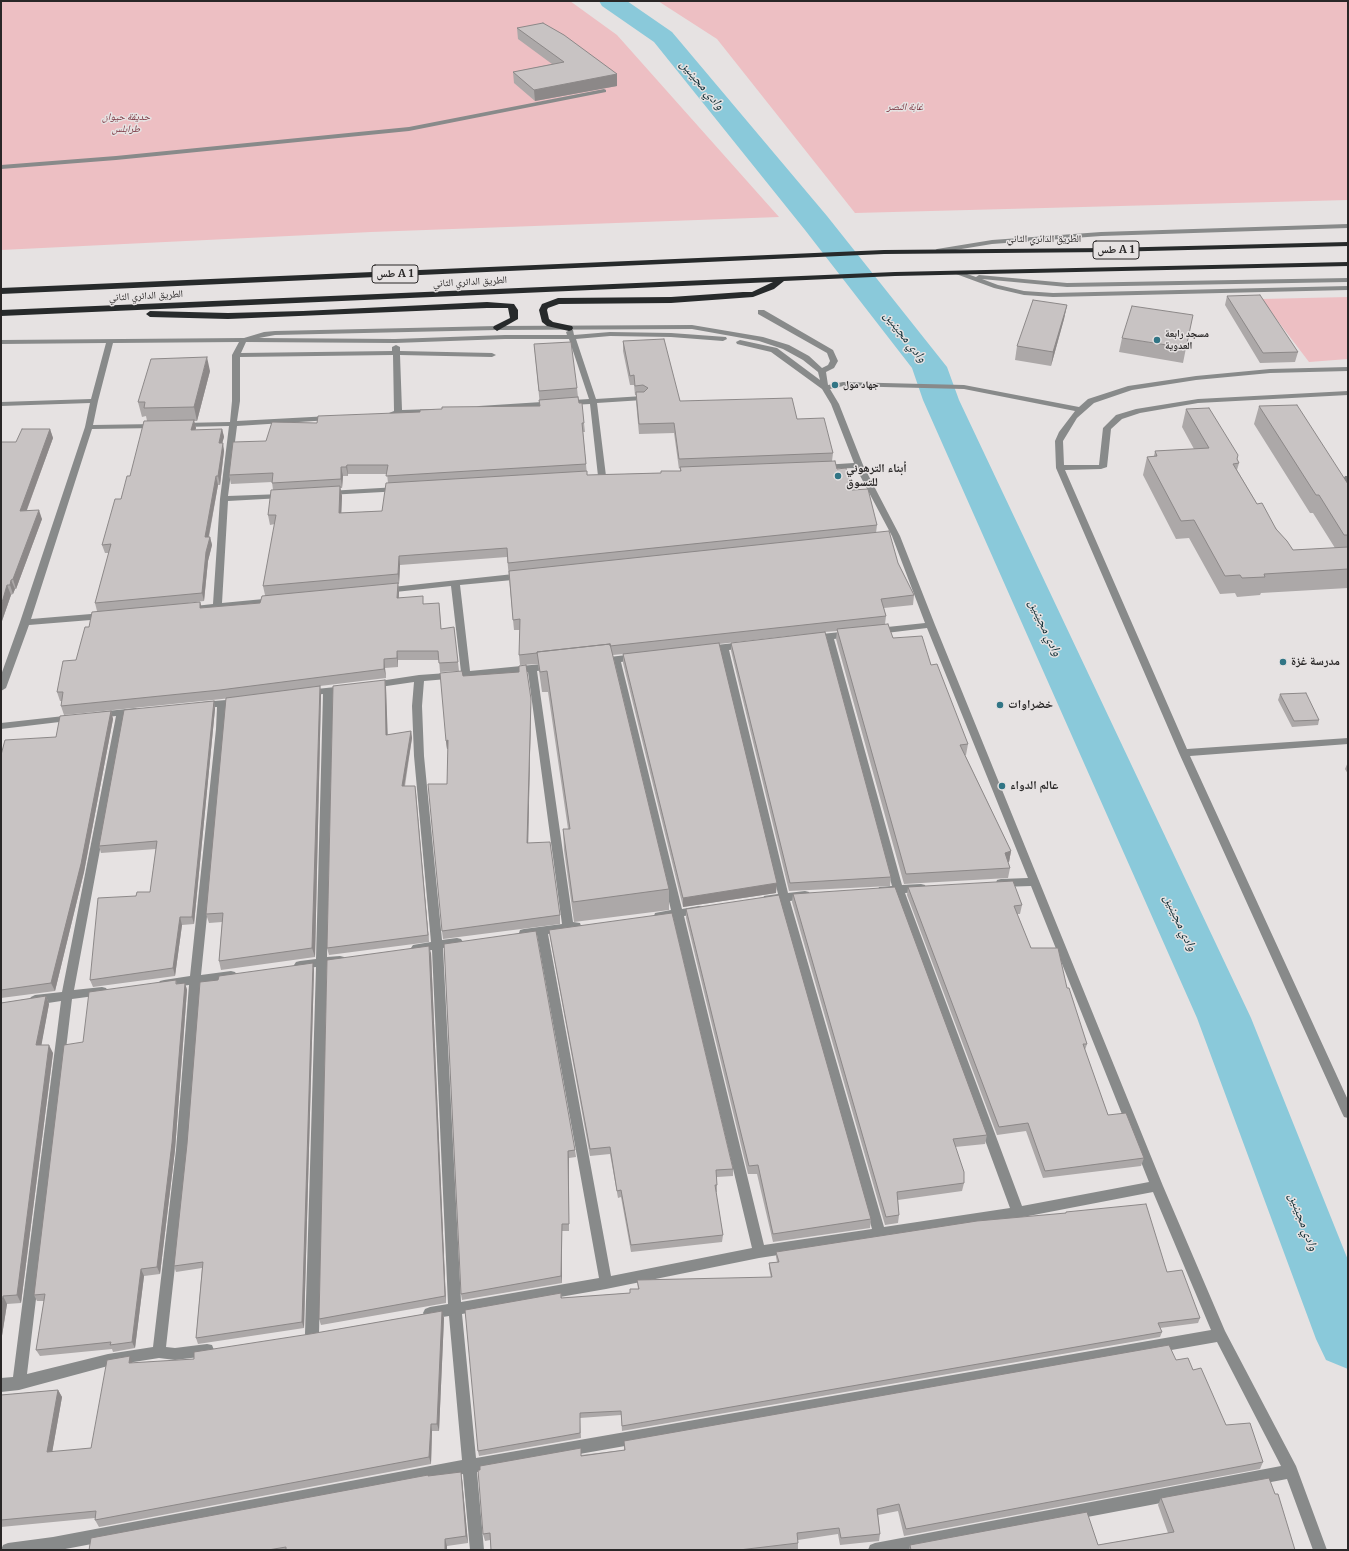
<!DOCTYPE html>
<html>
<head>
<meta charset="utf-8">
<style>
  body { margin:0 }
  #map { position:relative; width:1349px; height:1551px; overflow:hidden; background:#e6e2e2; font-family:Merriweather,serif }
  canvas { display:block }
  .frame { position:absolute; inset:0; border:2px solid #292727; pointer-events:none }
</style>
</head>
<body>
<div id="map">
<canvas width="1349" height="1551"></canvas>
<div class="frame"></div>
</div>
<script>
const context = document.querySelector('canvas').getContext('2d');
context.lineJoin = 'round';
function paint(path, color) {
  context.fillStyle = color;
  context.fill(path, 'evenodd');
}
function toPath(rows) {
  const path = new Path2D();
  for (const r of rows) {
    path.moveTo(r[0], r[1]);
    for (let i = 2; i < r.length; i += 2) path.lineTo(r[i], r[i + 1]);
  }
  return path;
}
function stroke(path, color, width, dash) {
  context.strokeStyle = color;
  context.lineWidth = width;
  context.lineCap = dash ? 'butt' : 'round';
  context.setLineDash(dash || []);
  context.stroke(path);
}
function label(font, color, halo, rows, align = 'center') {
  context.font = font + ' Merriweather,"Noto Naskh Arabic",serif';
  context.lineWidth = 3;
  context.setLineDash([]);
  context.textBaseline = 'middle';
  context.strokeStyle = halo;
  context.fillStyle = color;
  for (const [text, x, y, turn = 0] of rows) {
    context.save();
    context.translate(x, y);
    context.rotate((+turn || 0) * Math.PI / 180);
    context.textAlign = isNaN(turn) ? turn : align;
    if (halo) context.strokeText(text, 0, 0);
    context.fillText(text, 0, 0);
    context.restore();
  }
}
const green = toPath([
  [1,1,570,1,617,35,779,217,371,232,1,250],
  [658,1,1348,1,1348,200,855,213,717,39],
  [1348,297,1348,359,1309,362,1261,299]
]);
const river = toPath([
  [599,1,627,1,672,32,827,216,947,367,959,400,1251,1018,1348,1260,1348,1369,1326,1360,1316,1339,1197,1018,923,400,912,368,805,230,654,42,602,6,599,1]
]);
const minor = toPath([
  [604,89,606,90,606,92,409,131,116,160,1,169,1,165,116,156,409,127,604,89],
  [1348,224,1348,228,1101,236,992,244,937,253,934,251,937,249,992,240,1101,232,1348,224],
  [958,271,976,277,979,275,1067,283,1348,278,1348,282,1067,287,982,279,998,285,1024,291,1053,293,1348,286,1348,290,1053,297,1024,295,994,288,956,274,956,272,958,271],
  [758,310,764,310,833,350,838,361,834,368,826,372,828,385,843,382,964,385,1079,407,1088,399,1128,386,1196,376,1270,369,1348,367,1348,371,1270,373,1196,380,1132,390,1094,403,1077,418,1063,441,1064,465,1099,465,1103,428,1116,415,1136,409,1198,399,1348,391,1348,395,1198,403,1140,413,1122,419,1111,429,1107,467,1101,469,1065,470,1187,749,1348,738,1348,744,1190,756,1348,1100,1348,1118,1344,1117,1342,1113,1179,753,1056,468,1055,441,1059,432,1075,411,964,389,843,386,830,389,839,404,863,465,900,536,935,625,1163,1186,1225,1331,1296,1466,1327,1550,1313,1550,1287,1479,914,1550,868,1550,870,1545,875,1543,1281,1466,1217,1342,477,1472,484,1550,470,1550,463,1474,60,1550,1,1550,3,1545,8,1543,53,1537,462,1460,449,1316,430,1319,425,1317,423,1313,425,1309,430,1307,448,1304,432,950,417,952,413,951,411,948,413,945,431,942,414,756,412,706,414,682,373,688,368,685,373,682,419,675,461,672,451,586,386,593,382,590,383,588,523,573,527,576,523,579,460,585,470,671,552,663,557,666,552,669,537,671,573,922,580,923,581,926,580,929,576,930,548,934,611,1276,752,1248,673,918,659,920,655,919,654,916,655,913,671,910,612,663,598,663,596,661,601,658,635,654,640,657,635,660,621,662,682,909,699,906,703,907,704,910,703,913,699,914,684,916,764,1245,872,1229,780,902,768,903,764,902,763,899,764,896,778,894,720,651,704,651,702,649,704,647,707,646,744,642,749,645,744,648,729,650,788,893,805,891,809,892,810,895,809,898,805,899,790,901,884,1227,1010,1208,894,893,883,894,879,893,878,890,879,887,892,886,825,639,809,640,807,638,809,636,812,635,850,631,855,634,850,637,834,639,902,885,921,884,925,885,926,888,925,891,921,892,905,893,1022,1206,1149,1182,1031,886,1001,887,997,886,996,883,997,880,1001,879,1028,878,927,628,878,634,873,631,878,628,925,623,892,536,856,468,823,469,819,467,823,465,854,463,831,404,822,389,771,352,737,344,736,342,740,340,777,348,820,380,818,372,803,360,783,349,759,341,692,329,497,330,275,335,259,338,395,339,505,335,567,335,566,332,570,330,573,330,574,335,610,332,671,333,726,337,727,339,723,341,671,337,610,336,576,339,596,399,643,396,647,398,643,400,597,403,606,476,602,478,598,476,590,404,479,410,475,408,479,406,589,399,569,339,505,339,395,343,246,342,241,353,392,351,392,347,396,345,400,347,400,351,492,353,496,355,492,357,400,355,402,410,433,409,437,411,433,413,398,415,390,415,389,413,394,411,393,355,240,357,240,401,237,421,330,416,334,418,330,420,237,426,228,496,282,494,286,496,282,498,228,501,222,603,274,598,278,601,274,604,189,612,185,609,186,607,213,604,220,499,229,426,182,427,178,425,182,423,230,422,232,401,232,355,239,342,113,343,98,401,93,425,156,424,160,426,156,428,92,429,31,619,103,613,108,616,103,619,29,625,6,688,1,691,1,675,20,622,85,427,90,403,1,406,1,402,91,399,106,343,1,344,1,340,244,338,264,332,275,331,497,326,692,325,763,337,789,345,809,356,822,368,828,365,830,361,827,353,758,314,758,310],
  [528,672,562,924,524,929,520,930,519,933,520,936,524,937,537,935,599,1278,461,1302,443,948,461,945,463,942,461,939,457,938,442,940,424,756,422,706,424,681,528,672],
  [1153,1192,1211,1330,476,1458,462,1314,606,1289,759,1258,1018,1218,1153,1192],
  [1345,476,1348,476,1348,491,1345,491,1341,482,1345,476],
  [398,487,402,489,401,491,328,495,324,493,328,491,398,487],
  [345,686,348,687,350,689,348,691,333,693,327,957,340,956,344,957,346,960,344,963,340,964,327,966,319,1334,317,1338,312,1340,307,1338,305,1334,316,967,300,969,296,968,294,965,296,962,300,961,316,959,323,694,307,696,302,693,307,690,345,686],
  [238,699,243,702,241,704,227,706,226,729,201,975,231,971,235,972,237,975,235,978,231,979,201,983,188,1150,166,1347,175,1348,207,1344,212,1345,214,1350,212,1355,207,1356,175,1360,159,1358,108,1366,19,1390,1,1392,1,1378,13,1377,61,1001,35,1005,31,1003,29,1000,31,997,35,995,62,992,116,716,98,718,93,715,98,712,136,708,141,711,139,713,125,715,74,990,102,987,106,988,108,991,106,994,102,995,72,999,27,1374,108,1354,153,1347,176,1150,189,985,164,988,160,987,158,984,160,981,164,980,190,976,216,729,217,707,202,708,197,705,202,702,238,699],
  [73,715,78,718,76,720,1,729,1,723,73,715]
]);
const highway = toPath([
  [1348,242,1348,246,1108,252,884,254,1,294,1,288,884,250,1108,248,1348,242],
  [1348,262,1348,266,895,276,784,281,774,289,753,297,671,303,559,304,548,308,547,310,549,319,553,322,572,326,573,328,572,330,569,331,547,326,542,322,539,310,542,304,558,298,671,297,743,292,752,292,773,282,1,316,1,310,895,272,1348,262],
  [487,302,514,304,518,310,518,319,497,331,493,328,494,326,510,318,508,308,487,308,228,319,150,317,146,314,150,311,228,313,303,311,487,302]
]);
const wall = toPath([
  [517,28,617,74,617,86,535,101,514,83,513,72,552,64,518,39],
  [1227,296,1298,352,1295,362,1260,363,1225,305],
  [1067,305,1064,319,1051,366,1015,360,1017,346],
  [1122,338,1186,348,1183,363,1119,352],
  [623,341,680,401,797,419,833,453,832,461,877,525,876,533,898,563,914,595,913,605,884,608,886,616,885,624,893,638,931,665,968,744,966,755,965,755,1011,851,1009,862,1008,862,1010,868,1008,878,904,884,836,639,837,631,825,632,891,877,890,886,789,891,731,651,731,643,815,633,719,644,776,893,683,907,623,663,623,654,613,655,669,889,669,910,574,922,564,850,563,829,568,829,548,692,542,692,538,664,520,665,519,655,520,630,514,630,507,557,400,565,399,584,398,584,399,592,399,598,424,604,440,612,441,629,454,627,459,671,440,672,439,660,398,660,398,667,385,668,386,678,320,686,321,695,315,957,221,970,219,961,222,922,209,923,206,914,252,695,222,699,64,715,61,706,62,701,60,701,57,692,76,660,89,627,97,611,95,603,109,553,105,553,102,545,130,476,147,421,146,416,142,417,138,402,210,371,197,421,194,421,196,428,195,430,222,429,224,437,222,443,224,451,220,485,218,485,209,537,210,537,212,545,208,561,204,601,188,603,202,608,260,603,265,595,263,586,275,524,270,525,268,515,273,490,272,482,231,484,229,475,266,441,317,423,420,412,540,406,534,344,577,388,578,397,584,423,585,432,583,432,587,475,661,473,680,471,680,468,679,469,674,433,639,434,636,402,636,395,635,395,634,385,630,385,623,351],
  [348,474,387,474,388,483,382,511,341,513,342,496,340,488,342,488,343,476,348,476],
  [1259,406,1348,484,1348,588,1261,593,1260,595,1237,597,1235,593,1220,594,1189,538,1176,539,1143,475,1147,457,1154,456,1155,451,1194,449,1182,427,1186,409,1237,459,1239,463,1237,470,1257,504,1293,550,1335,548,1313,513,1310,513,1254,424],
  [50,429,53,438,27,510,42,519,16,589,15,589,13,594,11,595,2,621,1,621,1,442,16,442],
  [463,676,531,707,528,843,560,915,560,924,443,939,442,931,448,749,447,749,446,741],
  [385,680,386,687,387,735,411,731,412,738,405,786,415,786,429,942,329,955,327,948],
  [1280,694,1319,720,1318,725,1292,727,1278,700],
  [214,701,215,709,194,924,182,925,175,976,93,987,90,980,136,896,150,892,156,849,101,853,99,846],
  [111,711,113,719,84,872,55,991,1,998,1,755,56,737],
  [1348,762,1348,774,1345,769],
  [908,887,1022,905,1020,914,1017,914,1031,948,1067,988,1087,1044,1085,1050,1108,1115,1144,1158,1141,1166,1043,1178,1026,1131,997,1135,907,895],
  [793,894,987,1135,985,1144,955,1147,964,1183,962,1191,898,1200,899,1215,898,1223,885,1225,792,902],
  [686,909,871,1219,870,1228,773,1242,757,1174,748,1174,686,918],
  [549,930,733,1169,733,1176,717,1177,717,1192,716,1192,723,1235,722,1242,631,1252,621,1197,618,1198,610,1154,590,1156,550,937],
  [444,944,575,1150,576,1157,569,1158,569,1231,562,1231,562,1283,462,1300,461,1294],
  [431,953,446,1303,321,1325,319,1319],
  [314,969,304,1328,198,1344,196,1338,202,1268,176,1272,174,1266],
  [176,980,177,984,185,983,187,990,175,1150,160,1274,144,1276,135,1348,113,1352,112,1349,40,1356,36,1350,44,1301,37,1301,34,1295,83,1042],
  [46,996,49,1004,41,1045,53,1053,21,1303,7,1304,1,1342,1,1003],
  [1066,1212,1167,1272,1200,1318,1198,1323,1160,1328,1162,1332,1160,1337,622,1431,621,1415,580,1418,581,1438,479,1456,478,1451,561,1293,562,1298,630,1293,638,1289,637,1280,771,1278,769,1268,769,1263,777,1262,776,1257,776,1252,1066,1213],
  [442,1311,444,1318,439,1431,432,1431,431,1464,99,1527,95,1520,95,1518,1,1527,1,1395,58,1390,62,1397,52,1452,91,1448,133,1363,194,1359,310,1334],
  [1176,1360,1193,1370,1226,1425,1263,1462,1260,1469,904,1536,898,1511,878,1515,880,1534,879,1541,840,1545,838,1534,798,1540,798,1550,491,1550,490,1540,485,1541,483,1534,581,1455,624,1450,624,1441],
  [429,1476,462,1479,468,1543,447,1546,447,1550,89,1550],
  [1161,1498,1295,1550,909,1550,910,1545,1098,1545,1168,1533,1158,1505]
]);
const shadedWall = toPath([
  [617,74,617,86,535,101,534,90],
  [1067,305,1064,319,1051,366,1053,352],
  [207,357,210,371,197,421,194,407],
  [194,420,196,428,193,438,191,430],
  [50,429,53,438,23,520,20,511],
  [222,429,224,437,220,451,219,443],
  [223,443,224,451,220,485,218,476],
  [347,465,348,474,348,476,346,467],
  [341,467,343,476,342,488,341,479],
  [216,476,218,485,207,545,205,537],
  [340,486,342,496,341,522,339,513],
  [39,510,42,519,16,589,13,579],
  [210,537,212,545,208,561,204,601,202,593,206,552],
  [399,556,400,565,399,584,398,574],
  [11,580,15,589,13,594,10,585],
  [398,583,399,592,398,607,397,598],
  [7,585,11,595,2,621,1,617,1,606],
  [200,602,203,611,200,608],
  [397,651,398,660,398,667,397,658],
  [384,659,385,668,386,678,384,669],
  [385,680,386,687,388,742,386,735],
  [320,686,321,695,315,957,312,948],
  [531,699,531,707,528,851,527,843],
  [214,701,215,709,194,924,192,917],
  [111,711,113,719,84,872,55,991,51,983],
  [411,731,412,738,403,793,402,786],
  [448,740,449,749,447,749,446,741],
  [415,786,416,793,429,942,428,935],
  [1011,851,1009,862,1003,863,1005,853],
  [777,883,776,893,683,907,683,898],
  [180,917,182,925,175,976,173,968],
  [429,946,431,953,446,1303,445,1296],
  [313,963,314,969,304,1328,302,1322],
  [185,983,187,990,175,1150,160,1274,157,1267],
  [46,996,49,1004,40,1053,36,1045],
  [49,1045,53,1053,21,1303,17,1295],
  [568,1151,569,1158,569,1231,569,1224],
  [562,1224,562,1283,561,1276],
  [141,1269,144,1276,135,1348,132,1342],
  [3,1296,7,1304,1,1342,1,1307],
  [442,1311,444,1318,439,1431,437,1424],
  [130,1356,133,1364,129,1363],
  [58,1390,62,1397,51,1459,47,1452],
  [431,1424,432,1431,431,1464,429,1457],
  [461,1472,462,1479,468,1543,466,1536],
  [445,1539,447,1546,447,1550,445,1550]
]);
const building = toPath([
  [543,23,564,35,617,74,534,90,513,72,564,62,517,28,543,23],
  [1260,295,1298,352,1263,353,1227,296,1260,295],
  [1033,300,1067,305,1053,352,1017,346,1033,300],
  [1132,306,1193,315,1186,348,1122,338,1132,306],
  [664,339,680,401,792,398,797,419,824,418,833,453,679,459,674,423,639,424,636,392,644,392,648,388,643,385,635,386,634,375,630,376,623,341,664,339],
  [571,342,577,388,539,391,534,344,571,342],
  [207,357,194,407,144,408,145,402,138,402,151,359,207,357],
  [578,397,579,403,582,403,584,423,582,423,586,464,386,476,388,465,347,465,346,467,341,467,341,479,272,483,273,473,229,475,233,442,266,441,272,422,317,423,318,416,420,412,420,410,442,409,442,407,540,406,539,400,578,397],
  [1297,405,1348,484,1348,535,1344,535,1319,495,1316,495,1259,406,1297,405],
  [1209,408,1238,455,1237,459,1239,463,1233,464,1257,504,1262,503,1276,529,1287,541,1293,550,1348,547,1348,569,1264,574,1265,577,1242,578,1240,575,1225,576,1194,520,1181,521,1147,457,1157,456,1155,451,1209,448,1186,409,1209,408],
  [194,420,191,430,222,429,219,443,223,443,218,476,216,476,205,537,210,537,206,552,202,593,95,603,111,544,102,545,115,499,121,499,127,476,130,476,144,421,194,420],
  [22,429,50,429,20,511,39,510,13,579,11,580,10,585,7,585,1,606,1,442,16,442,22,429],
  [835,461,837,469,846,468,852,490,868,489,877,525,508,563,507,548,399,556,398,574,263,586,276,515,268,515,271,490,340,486,339,513,382,511,386,483,587,471,587,475,661,473,661,471,681,471,680,467,835,461],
  [889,531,898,563,914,595,881,599,886,616,610,646,610,644,537,652,537,653,519,655,520,619,513,620,509,571,889,531],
  [398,583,397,598,423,596,423,604,439,603,441,629,454,627,458,662,439,663,438,651,397,651,397,658,384,659,384,669,220,690,61,706,63,692,57,692,63,661,76,660,85,627,89,627,92,612,200,602,200,608,260,603,262,596,398,583],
  [888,624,893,638,922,636,931,665,937,664,968,744,960,745,1011,851,1005,853,1010,868,906,874,837,629,888,624],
  [825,632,891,877,790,883,731,643,825,632],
  [719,643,777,883,683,898,623,654,719,643],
  [610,644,669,889,573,902,563,829,570,829,547,671,540,672,537,652,610,644],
  [526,665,531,699,527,843,550,842,560,915,442,931,428,784,447,784,448,740,446,741,440,673,462,671,463,676,519,672,519,666,526,665],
  [385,680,386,735,411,731,402,786,415,786,428,935,327,948,333,686,385,680],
  [320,686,312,948,219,961,223,913,206,914,226,698,320,686],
  [1306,693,1319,720,1294,721,1280,694,1306,693],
  [214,701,192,917,180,917,173,968,90,980,98,898,136,896,137,892,150,892,157,841,99,846,124,710,214,701],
  [111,711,81,864,51,983,1,990,1,755,5,740,56,737,60,716,111,711],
  [1013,881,1022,905,1014,906,1031,948,1058,948,1067,988,1069,988,1087,1044,1083,1044,1108,1115,1126,1113,1144,1158,1045,1171,1028,1123,999,1127,908,887,1013,881],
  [895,887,987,1135,953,1139,964,1172,964,1183,897,1192,899,1215,886,1217,793,894,895,887],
  [779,895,871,1219,773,1234,758,1165,749,1166,686,909,779,895],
  [672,913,733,1169,716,1170,717,1185,715,1185,723,1235,631,1245,621,1190,617,1191,610,1147,590,1149,549,930,672,913],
  [536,931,575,1150,568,1151,569,1224,562,1224,561,1276,461,1294,444,944,536,931],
  [429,946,445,1296,319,1319,327,960,429,946],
  [313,963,302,1322,196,1338,203,1262,174,1266,187,1144,200,982,218,980,219,976,313,963],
  [176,980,176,984,185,983,172,1143,157,1267,141,1269,132,1342,110,1345,111,1342,36,1350,45,1294,34,1295,64,1045,83,1042,89,992,176,980],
  [46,996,36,1045,49,1045,17,1295,3,1296,1,1307,1,1003,46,996],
  [1146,1204,1167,1272,1182,1270,1200,1318,1158,1323,1162,1332,622,1426,621,1411,580,1413,580,1433,478,1451,465,1310,561,1293,561,1298,630,1293,630,1289,639,1289,637,1280,772,1277,769,1263,779,1262,776,1252,977,1221,1066,1213,1066,1212,1146,1204],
  [442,1311,437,1424,431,1424,429,1457,95,1520,96,1511,1,1520,1,1395,58,1390,47,1452,91,1448,107,1360,130,1356,129,1363,194,1359,194,1352,310,1334,442,1311],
  [1169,1345,1176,1360,1188,1358,1193,1370,1201,1368,1226,1425,1250,1423,1263,1462,906,1529,899,1504,877,1509,880,1534,841,1538,839,1528,797,1533,798,1543,739,1550,491,1550,490,1533,483,1534,478,1470,480,1470,480,1466,581,1448,581,1456,625,1450,624,1441,1169,1345],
  [461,1472,466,1536,445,1539,445,1550,286,1550,286,1547,268,1550,89,1550,91,1538,428,1475,428,1476,461,1472],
  [1269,1478,1275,1494,1278,1494,1295,1550,911,1550,910,1545,1087,1512,1098,1545,1174,1532,1161,1498,1269,1478]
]);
const markers = [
  [1157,340,4,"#317585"],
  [835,385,4,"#317585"],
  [838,476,4,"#317585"],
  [1283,662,4,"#317585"],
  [1000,705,4,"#317585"],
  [1002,786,4,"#317585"]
];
const farParknames = [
  ["غابة النصر",905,107],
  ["حديقة حيوان",126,117],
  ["طرابلس",126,129]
];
const farStreetnames = [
  ["الطريق الدائري الثاني",1044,239],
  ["الطريق الدائري الثاني",470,282,-3],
  ["الطريق الدائري الثاني",146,296,-3]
];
const farPoinames = [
  ["مسجد رابعة",1165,334],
  ["العدوية",1165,346],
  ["جهاد مول",843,385]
];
const shields = [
  [1116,250,46],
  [395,274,46]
];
const shieldNames = [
  ["طس A 1",1116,250],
  ["طس A 1",395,274]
];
const poiNames = [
  ["أبناء الترهوني",846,469],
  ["للتسوق",846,483],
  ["مدرسة غزة",1291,662],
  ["خضراوات",1008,705],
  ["عالم الدواء",1010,786]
];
const waterNames = [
  ["وادي مجينين",702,85,50],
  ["وادي مجينين",905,337,52],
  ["وادي مجينين",1045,628,65],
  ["وادي مجينين",1180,923,65],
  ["وادي مجينين",1303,1222,69]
];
paint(green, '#edbfc3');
paint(river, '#8ac9da');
paint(minor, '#888a8a');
paint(highway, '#272a2b');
paint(wall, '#aca8a8');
paint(shadedWall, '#8c8888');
paint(building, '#c8c3c3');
stroke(building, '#8c8888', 1);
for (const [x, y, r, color] of markers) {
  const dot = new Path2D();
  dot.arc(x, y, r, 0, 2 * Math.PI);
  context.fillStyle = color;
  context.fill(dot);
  stroke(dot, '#e6e2e2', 1.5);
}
label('italic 10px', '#76303c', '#e6e2e2', farParknames);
label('10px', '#292727', '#e6e2e2', farStreetnames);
label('bold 10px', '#292727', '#e6e2e2', farPoinames, 'left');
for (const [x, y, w] of shields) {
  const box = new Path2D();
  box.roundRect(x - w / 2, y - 9, w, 18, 3);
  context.fillStyle = '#e6e2e2';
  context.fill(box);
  stroke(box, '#292727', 1);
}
label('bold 11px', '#292727', null, shieldNames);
label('bold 12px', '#292727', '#e6e2e2', poiNames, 'left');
label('italic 13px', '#113038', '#e6e2e2', waterNames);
</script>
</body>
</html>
